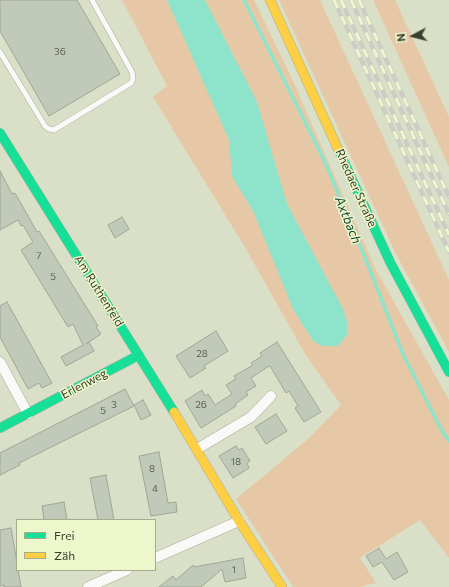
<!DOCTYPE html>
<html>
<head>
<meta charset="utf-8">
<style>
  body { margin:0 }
  #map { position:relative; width:449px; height:587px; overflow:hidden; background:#dae0c8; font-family:Commissioner,sans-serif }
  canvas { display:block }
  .legend { position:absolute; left:16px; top:519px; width:140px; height:52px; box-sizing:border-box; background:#eef7cb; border:1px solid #a6ad8c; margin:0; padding:5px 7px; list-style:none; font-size:12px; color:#3b3f2e }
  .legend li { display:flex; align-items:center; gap:8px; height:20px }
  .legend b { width:20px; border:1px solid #a6ad8c }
  .north { position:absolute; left:393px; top:16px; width:40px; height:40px; -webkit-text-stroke:3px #eef7cb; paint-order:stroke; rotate:263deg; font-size:11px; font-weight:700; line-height:16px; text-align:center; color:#3b3f2e }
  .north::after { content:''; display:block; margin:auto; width:14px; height:18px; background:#3b3f2e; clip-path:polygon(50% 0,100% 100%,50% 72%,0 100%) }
</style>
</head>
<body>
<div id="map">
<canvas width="449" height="587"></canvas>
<ul class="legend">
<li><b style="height:5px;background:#16e098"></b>Frei</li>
<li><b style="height:5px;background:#ffcf43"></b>Zäh</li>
</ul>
<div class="north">N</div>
</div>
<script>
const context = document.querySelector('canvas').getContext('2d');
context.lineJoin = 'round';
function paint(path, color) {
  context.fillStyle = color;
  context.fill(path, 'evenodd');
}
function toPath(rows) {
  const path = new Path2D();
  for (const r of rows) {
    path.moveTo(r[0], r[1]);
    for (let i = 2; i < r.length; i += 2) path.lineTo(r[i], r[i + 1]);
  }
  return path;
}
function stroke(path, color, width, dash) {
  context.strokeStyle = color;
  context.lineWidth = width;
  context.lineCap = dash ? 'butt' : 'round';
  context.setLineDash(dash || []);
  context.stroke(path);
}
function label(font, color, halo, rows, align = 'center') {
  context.font = font + ' Commissioner,sans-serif';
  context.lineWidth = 3;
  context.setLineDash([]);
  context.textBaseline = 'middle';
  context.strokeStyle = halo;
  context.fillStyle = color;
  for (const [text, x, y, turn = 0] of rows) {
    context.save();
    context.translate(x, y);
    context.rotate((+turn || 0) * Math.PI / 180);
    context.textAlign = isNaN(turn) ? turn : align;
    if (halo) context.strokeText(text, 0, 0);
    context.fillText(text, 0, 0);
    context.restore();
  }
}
const green = toPath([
  [122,0,254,0,292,79,375,268,449,400,449,558,420,520,360,558,376,583,360,587,293,587,236,499,308,439,341,405,305,354,246,249,153,97,167,86],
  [279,0,320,0,449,280,449,352,396,254],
  [373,0,395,0,449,117,449,167]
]);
const water = toPath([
  [167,0,205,0,257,102,287,204,342,307,347,321,347,335,338,346,322,346,313,341,293,309,254,213,232,176,229,140]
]);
const stream = toPath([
  [244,0,325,162,370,270,403,354,441,429,449,441]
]);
const building = toPath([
  [0,0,77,0,120,74,49,116,0,31,0,0],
  [0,171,12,194,15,193,37,232,39,231,98,326,96,327,101,334,86,344,89,342,94,351,66,366,61,357,83,345,73,324,68,327,21,250,33,242,23,225,21,226,18,220,0,230,0,171],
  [122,217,129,229,115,238,108,225,122,217],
  [7,302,52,383,42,388,39,383,28,389,0,337,0,306,7,302],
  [216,331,228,351,204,366,206,368,190,378,176,356,216,331],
  [277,342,321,412,304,422,295,408,298,406,289,391,286,393,270,366,269,366,251,378,256,386,246,392,248,395,235,404,236,406,201,428,185,401,202,390,205,396,208,394,215,405,232,394,226,385,236,379,234,376,253,365,251,363,262,356,260,353,277,342],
  [125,389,134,406,19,463,20,465,0,475,0,453,125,389],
  [143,400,151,415,141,420,134,405,143,400],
  [276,414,287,431,266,444,255,427,276,414],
  [236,446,239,450,242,448,250,461,247,463,249,468,233,478,219,456,236,446],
  [159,452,168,503,176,502,177,512,151,516,139,456,159,452],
  [106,475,114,520,98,520,90,478,106,475],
  [64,502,67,520,44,520,42,506,64,502],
  [11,528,17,562,17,570,18,570,21,587,4,587,4,585,0,586,0,530,11,528],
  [379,548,386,559,397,552,408,572,394,580,382,562,373,567,366,556,379,548],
  [243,558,246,578,225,582,222,569,201,587,159,587,173,576,176,580,193,565,194,567,243,558]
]);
const lane = toPath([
  [0,52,45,126,49,129,54,130,131,83,133,79,132,72,92,0]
]);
const street = toPath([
  [0,362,28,414],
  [197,449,251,417,271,396],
  [155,558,239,521],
  [88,587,127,570]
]);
const fast = toPath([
  [0,133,174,412],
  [338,149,390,262,449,372],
  [0,428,139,355]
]);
const slow = toPath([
  [270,0,338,149],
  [174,412,239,521,282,587]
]);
const rail = toPath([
  [334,0,449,252],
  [341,0,449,235],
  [351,0,449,214],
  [359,0,449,197]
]);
const numberNames = [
  ["36",60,52],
  ["7",39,256],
  ["5",53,277],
  ["28",202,354],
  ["3",114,405],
  ["26",201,405],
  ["5",103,411],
  ["18",236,462],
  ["8",152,469],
  ["4",155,489],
  ["1",234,570]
];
const streetNames = [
  ["Rhedaer Straße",356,188,66],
  ["Am Ruthenfeld",99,291,58],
  ["Erlenweg",84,384,-28]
];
const waterNames = [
  ["Axtbach",348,220,68]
];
paint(green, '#e6c8a6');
paint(water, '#8ee4ca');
stroke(stream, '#8ee4ca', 3.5);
paint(building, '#c1c9b8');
stroke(building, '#9fa695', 1);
stroke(lane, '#a8ad9a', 6);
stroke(street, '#a8ad9a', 11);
stroke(fast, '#a8ad9a', 10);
stroke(slow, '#a8ad9a', 10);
stroke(lane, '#f9faf7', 5);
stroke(street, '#f9faf7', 10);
stroke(fast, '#16e098', 9);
stroke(slow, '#ffcf43', 9);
stroke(rail, '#cccdc7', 4.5);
stroke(rail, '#eef7cb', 3, [9]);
label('10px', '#5e6352', null, numberNames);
label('12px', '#3b3f2e', '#eef7cb', streetNames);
label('italic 13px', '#11473c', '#eef7cb', waterNames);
</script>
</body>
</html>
